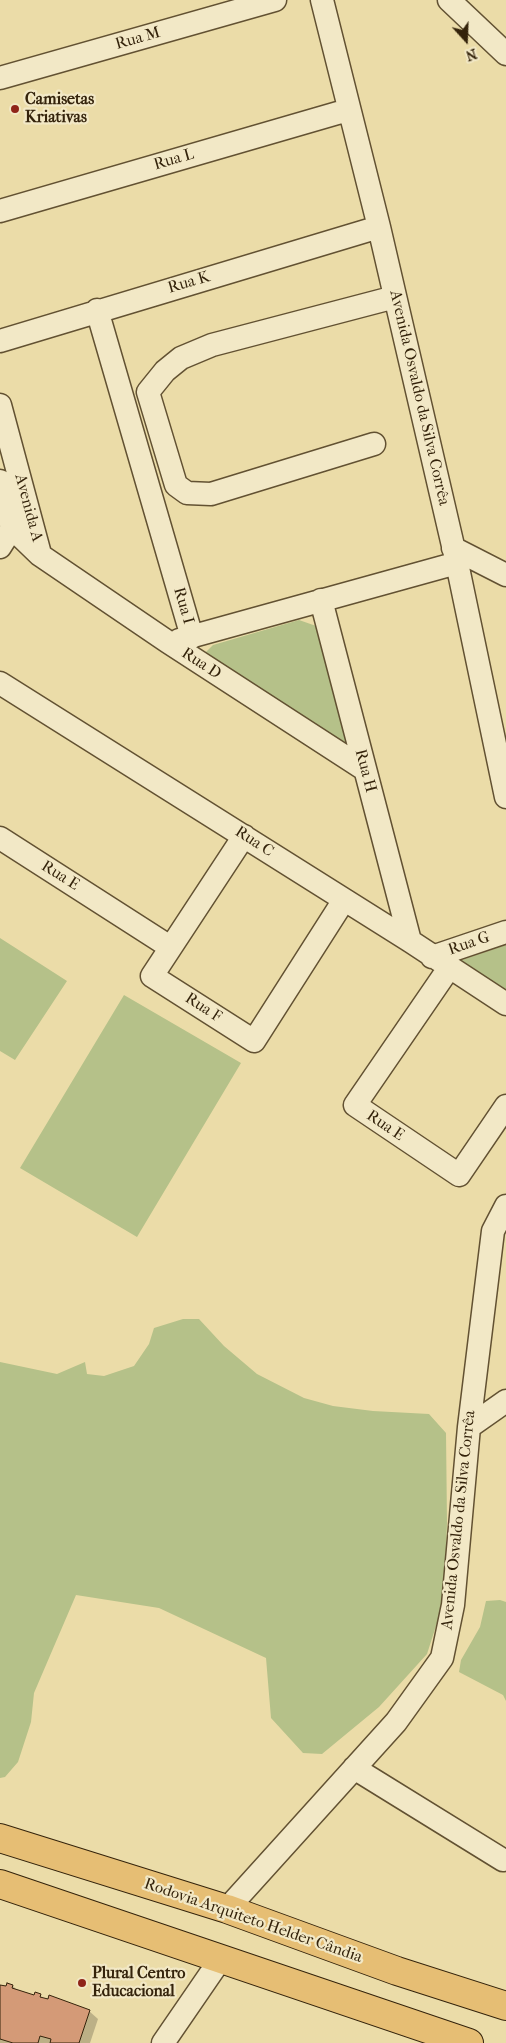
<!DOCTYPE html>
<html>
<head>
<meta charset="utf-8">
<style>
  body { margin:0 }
  #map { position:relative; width:506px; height:2043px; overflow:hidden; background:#ebdca8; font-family:"IM FELL French Canon",serif }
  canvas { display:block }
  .north { position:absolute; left:441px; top:15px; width:50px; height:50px; -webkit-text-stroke:4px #f2e8c6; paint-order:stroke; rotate:160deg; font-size:14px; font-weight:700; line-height:20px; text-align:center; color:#34230b }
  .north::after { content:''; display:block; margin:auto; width:18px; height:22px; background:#34230b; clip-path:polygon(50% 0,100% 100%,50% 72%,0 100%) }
</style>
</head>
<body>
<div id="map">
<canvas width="506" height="2043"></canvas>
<div class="north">N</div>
</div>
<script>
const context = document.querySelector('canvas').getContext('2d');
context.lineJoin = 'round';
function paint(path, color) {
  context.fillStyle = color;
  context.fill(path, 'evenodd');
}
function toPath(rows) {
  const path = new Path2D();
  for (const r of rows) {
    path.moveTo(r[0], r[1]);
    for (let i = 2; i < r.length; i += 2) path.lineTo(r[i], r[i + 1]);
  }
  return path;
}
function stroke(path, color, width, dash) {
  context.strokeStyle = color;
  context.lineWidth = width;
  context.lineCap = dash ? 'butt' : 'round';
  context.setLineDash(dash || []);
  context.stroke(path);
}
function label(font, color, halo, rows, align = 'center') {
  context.font = font + ' "IM FELL French Canon",serif';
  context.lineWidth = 4.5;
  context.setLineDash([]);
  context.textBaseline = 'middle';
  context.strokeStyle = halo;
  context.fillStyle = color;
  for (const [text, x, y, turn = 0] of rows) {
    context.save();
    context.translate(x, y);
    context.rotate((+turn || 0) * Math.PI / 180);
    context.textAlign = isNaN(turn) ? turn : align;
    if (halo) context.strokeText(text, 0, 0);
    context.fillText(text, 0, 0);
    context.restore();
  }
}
const green = toPath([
  [299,620,319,627,349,743,343,745,205,653,213,645],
  [0,938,67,981,15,1060,0,1051],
  [506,945,506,994,459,961],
  [124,995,241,1063,137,1237,20,1168],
  [183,1319,199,1319,224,1346,257,1374,304,1398,333,1406,373,1411,429,1414,446,1433,447,1523,444,1601,427,1654,379,1707,322,1754,303,1753,271,1718,266,1658,159,1608,76,1595,34,1693,31,1722,18,1762,5,1777,0,1778,0,1362,57,1374,85,1362,87,1374,104,1376,134,1366,149,1344,154,1328],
  [500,1600,506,1602,506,1701,503,1695,459,1672,461,1660,480,1627,486,1601]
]);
const shadow = toPath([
  [0,1986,13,1986,18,1991,35,1997,36,1993,46,2000,89,2011,98,2019,90,2043,0,2043]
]);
const building = toPath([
  [7,1983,13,1985,12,1988,34,1995,35,1992,41,1994,40,1997,48,1999,49,1995,90,2010,79,2043,50,2043,51,2039,40,2036,38,2043,13,2043,0,2039,0,1985,6,1986,7,1983]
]);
const minor = toPath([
  [322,0,379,227,457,563,506,797],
  [449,0,506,54],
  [0,78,275,0],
  [0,211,348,110],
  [97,310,192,637],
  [0,341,379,227],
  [0,405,40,554],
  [374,444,211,494,187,493,176,485,148,392,165,371,181,358,212,345,395,297],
  [0,481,12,528,40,555,168,642,364,769],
  [0,547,12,528],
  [453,548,506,575],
  [321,600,410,941],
  [179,640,457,563],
  [0,683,410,941,506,1004],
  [244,836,152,976,254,1041,344,900],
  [0,838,170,947],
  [432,957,506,932],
  [449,968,355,1105,459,1175,506,1106],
  [469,1427,506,1401],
  [354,1768,503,1860],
  [227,1909,396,1722,442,1658,453,1605,469,1427,493,1231,506,1206],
  [163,2043,220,1960]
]);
const major = toPath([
  [0,1838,227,1909,397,1971,506,2006],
  [0,1884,469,2043]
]);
const markers = [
  [15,109,5,"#8f2418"],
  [82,1983,5,"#8f2418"]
];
const streetNames = [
  ["Rua M",138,39,-16],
  ["Rua L",174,160,-16],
  ["Rua K",189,283,-16],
  ["Avenida Osvaldo da Silva Corrêa",419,398,77],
  ["Avenida A",28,508,75],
  ["Rua I",183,606,74],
  ["Rua D",201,664,33],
  ["Rua H",365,771,75],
  ["Rua C",254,842,33],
  ["Rua E",60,876,32],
  ["Rua G",469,944,-19],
  ["Rua F",203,1008,33],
  ["Rua E",385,1126,34],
  ["Avenida Osvaldo da Silva Corrêa",459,1520,-84],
  ["Rodovia Arquiteto Helder Cândia",253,1921,19]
];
const poiNames = [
  ["Camisetas",25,100],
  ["Kriativas",25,118],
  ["Plural Centro",92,1974],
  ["Educacional",92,1992]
];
paint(green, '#b5c189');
paint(shadow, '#0003');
paint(building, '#d49a77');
stroke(building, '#34230b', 1);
stroke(minor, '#625132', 25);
stroke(major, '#34230b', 30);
stroke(minor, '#f2e8c6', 22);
stroke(major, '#e6be74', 28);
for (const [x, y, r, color] of markers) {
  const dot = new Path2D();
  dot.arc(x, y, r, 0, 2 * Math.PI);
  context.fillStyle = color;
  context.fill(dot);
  stroke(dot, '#f2e8c6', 2);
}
label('16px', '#34230b', '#f2e8c6', streetNames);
label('bold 16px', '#34230b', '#f2e8c6', poiNames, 'left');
</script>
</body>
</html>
